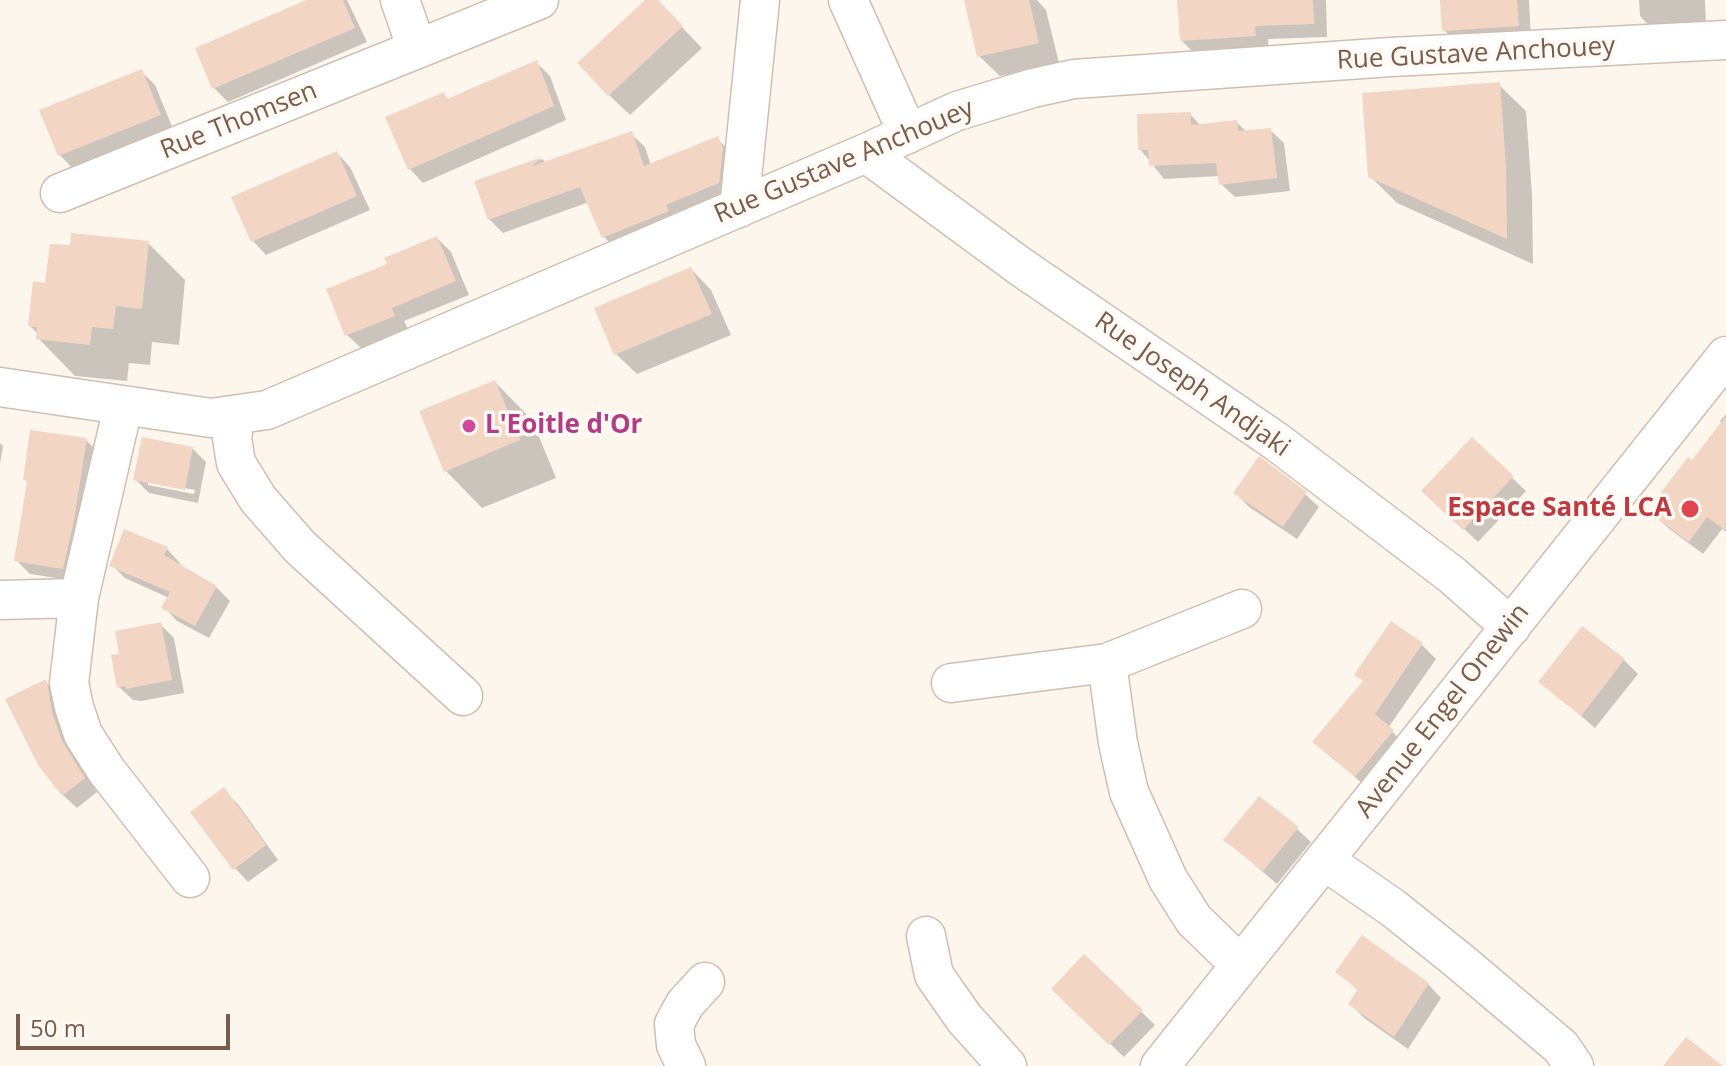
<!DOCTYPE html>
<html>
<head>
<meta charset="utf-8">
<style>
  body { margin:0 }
  #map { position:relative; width:1726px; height:1066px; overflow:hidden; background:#fdf6ec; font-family:"Open Sans",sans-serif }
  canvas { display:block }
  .scale { position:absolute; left:16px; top:1014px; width:214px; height:36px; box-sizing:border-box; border:4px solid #7a5c4d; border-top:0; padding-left:10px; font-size:24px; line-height:28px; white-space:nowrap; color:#7a5c4d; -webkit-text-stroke:6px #fffaf3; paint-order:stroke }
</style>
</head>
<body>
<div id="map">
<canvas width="1726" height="1066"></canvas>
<div class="scale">50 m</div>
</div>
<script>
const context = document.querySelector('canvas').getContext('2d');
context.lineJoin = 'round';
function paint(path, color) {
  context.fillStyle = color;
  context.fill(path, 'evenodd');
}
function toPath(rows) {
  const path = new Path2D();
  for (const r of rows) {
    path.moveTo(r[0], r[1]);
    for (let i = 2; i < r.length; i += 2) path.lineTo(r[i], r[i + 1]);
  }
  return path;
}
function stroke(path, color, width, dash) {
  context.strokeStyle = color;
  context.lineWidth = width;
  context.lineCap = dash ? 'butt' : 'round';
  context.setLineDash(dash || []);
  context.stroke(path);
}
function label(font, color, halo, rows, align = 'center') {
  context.font = font + ' "Open Sans",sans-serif';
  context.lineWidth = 7;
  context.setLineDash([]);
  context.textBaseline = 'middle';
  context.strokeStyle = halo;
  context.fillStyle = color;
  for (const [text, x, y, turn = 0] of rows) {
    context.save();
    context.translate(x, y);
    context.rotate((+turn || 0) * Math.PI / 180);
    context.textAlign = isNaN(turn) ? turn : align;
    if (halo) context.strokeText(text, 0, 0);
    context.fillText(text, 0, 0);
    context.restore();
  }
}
const shadow = toPath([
  [311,0,347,0,367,42,228,102,214,88],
  [648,0,656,0,702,48,630,115,609,95],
  [978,0,1037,0,1046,10,1059,63,1000,76,979,56],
  [1179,0,1326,0,1327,37,1268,39,1269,49,1195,54,1182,41],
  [1442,0,1529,0,1531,39,1458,43,1444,30],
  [1639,0,1705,0,1706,27,1653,30,1640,16],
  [536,62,550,76,566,120,423,183,410,169,443,94,449,100],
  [141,71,155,85,173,129,73,169,60,155,42,111],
  [1499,85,1526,111,1532,195,1533,264,1397,203,1370,176],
  [1190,114,1201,126,1236,122,1247,132,1270,130,1284,143,1290,191,1235,197,1221,184,1220,176,1164,179,1140,149],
  [631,134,645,147,651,166,717,139,731,152,732,196,618,250,604,237,589,202,503,233,489,219,476,183,542,159,546,163],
  [337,153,350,167,370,210,266,255,253,241],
  [437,238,451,252,469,295,404,321,408,329,361,348,347,335,389,265],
  [148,243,185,280,179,345,152,342,150,365,129,363,127,381,75,376,38,338,38,334,30,326,47,285],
  [691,269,711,290,731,335,637,374,616,354],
  [495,382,532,420,556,478,482,508,445,470],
  [1726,414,1726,532,1722,529,1703,554,1667,527,1653,514,1722,424,1720,421],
  [86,440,100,454,76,581,30,574,16,560,29,483,25,479],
  [1472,440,1526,491,1478,542,1438,504],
  [0,443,3,446,0,464],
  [192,448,206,462,198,503,149,493,135,479],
  [148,481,195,490,194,494,148,485],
  [1236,493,1305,494,1319,507,1297,539,1249,507],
  [167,549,180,563,179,566,216,587,230,601,209,638,177,621,164,607,169,598,125,578,112,565],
  [160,624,174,638,184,693,141,701,133,700,119,687,121,655],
  [1392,624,1422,645,1436,659,1388,728,1406,745,1369,789,1329,755,1365,683,1357,675],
  [1624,660,1638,674,1595,728,1541,681],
  [46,683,60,697,75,757,97,792,77,808,63,795],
  [223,790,237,803,278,860,248,882,235,868],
  [1297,829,1311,842,1277,884,1226,840],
  [1084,957,1155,1025,1124,1057,1053,989],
  [1338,972,1428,984,1441,998,1408,1049,1364,1018,1351,1004,1359,991]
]);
const building = toPath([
  [306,0,343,0,355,28,212,89,195,48],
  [645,0,658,0,683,26,608,96,577,63],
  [964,0,1029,0,1039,43,977,57],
  [1177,0,1313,0,1314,24,1255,26,1256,36,1180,41],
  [1440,0,1517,0,1519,26,1442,31],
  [537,60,554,106,408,170,385,117,444,92,447,99],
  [142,69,161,115,58,156,39,110],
  [1500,82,1506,167,1507,239,1368,177,1362,93],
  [1191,112,1191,125,1237,120,1238,131,1271,128,1277,178,1219,185,1216,163,1149,166,1148,150,1138,150,1137,114],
  [632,131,644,166,718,136,723,148,719,183,666,205,669,211,602,238,580,187,488,220,474,181,542,157,532,166],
  [337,151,357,196,251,242,231,197],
  [71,233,149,241,142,309,116,306,113,329,92,327,90,345,36,339,37,327,28,326,33,281,45,283,50,244,70,245],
  [437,236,456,281,392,308,395,316,345,336,326,289,387,264,384,258],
  [691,267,712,314,614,355,594,308],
  [495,380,520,440,444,472,419,411],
  [1726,416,1726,531,1707,517,1689,542,1651,514,1662,498,1659,495,1688,457,1692,460],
  [30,430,87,438,74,520,63,569,14,561,27,481,23,480],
  [142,437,193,447,185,490,133,480],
  [1472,437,1514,476,1463,530,1421,491],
  [1259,456,1307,492,1283,527,1233,493],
  [124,529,168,547,164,555,217,586,195,626,161,608,170,592,109,566],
  [1391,621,1423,643,1375,714,1394,730,1355,777,1312,742,1363,681,1354,675],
  [161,622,172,680,126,689,125,686,117,688,111,655,119,654,115,631],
  [1582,626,1625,659,1581,716,1538,682],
  [44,680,47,681,52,712,62,741,85,778,62,796,38,765,5,699],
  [224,787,266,845,233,870,190,812],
  [1259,796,1299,827,1263,871,1223,840],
  [1362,935,1429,983,1394,1037,1348,1004,1358,989,1335,972],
  [1084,954,1143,1010,1109,1045,1051,989],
  [1686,1037,1723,1066,1663,1066]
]);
const minor = toPath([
  [400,0,417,49],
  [848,0,908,134],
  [866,153,1021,267,1277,442,1452,575,1511,627],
  [60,193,539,0],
  [739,208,760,0],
  [0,387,211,418,267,410,866,153,957,111,1033,88,1074,79,1391,57,1726,40],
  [123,407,79,598,69,683,74,707,83,734,106,770,190,878],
  [235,417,232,438,236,463,258,499,300,547,463,696],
  [0,600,79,598],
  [1242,609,1107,663,1118,743,1129,792,1168,879,1194,920,1226,951,1242,962],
  [951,683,1107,663],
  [1325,861,1393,908,1458,960,1561,1047,1574,1066],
  [926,936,934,975,964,1018,1007,1066],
  [686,1066,676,1045,674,1024,685,1004,705,982],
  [1160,1066,1726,356]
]);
const markers = [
  [469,426,8,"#d1479c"],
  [1690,509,10,"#e0444e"]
];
const streetNames = [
  ["Rue Gustave Anchouey",1476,54,-3],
  ["Rue Thomsen",239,121,-22],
  ["Rue Gustave Anchouey",844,162,-23],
  ["Rue Joseph Andjaki",1192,385,35],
  ["Avenue Engel Onewin",1443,711,-52]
];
const hotelNames = [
  ["L'Eoitle d'Or",485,426]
];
const healthNames = [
  ["Espace Santé LCA",1672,509]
];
paint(shadow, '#0003');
paint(building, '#f3d5c3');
stroke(minor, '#d1beb0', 41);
stroke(minor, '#fff', 38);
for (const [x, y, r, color] of markers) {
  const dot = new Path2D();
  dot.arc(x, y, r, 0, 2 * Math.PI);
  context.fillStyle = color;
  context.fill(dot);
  stroke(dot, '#fffaf3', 3);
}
label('26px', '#7a5c4d', '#fffaf3', streetNames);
label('bold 26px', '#b23c85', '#fffaf3', hotelNames, 'left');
label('bold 26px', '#be3a42', '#fffaf3', healthNames, 'right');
</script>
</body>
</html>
